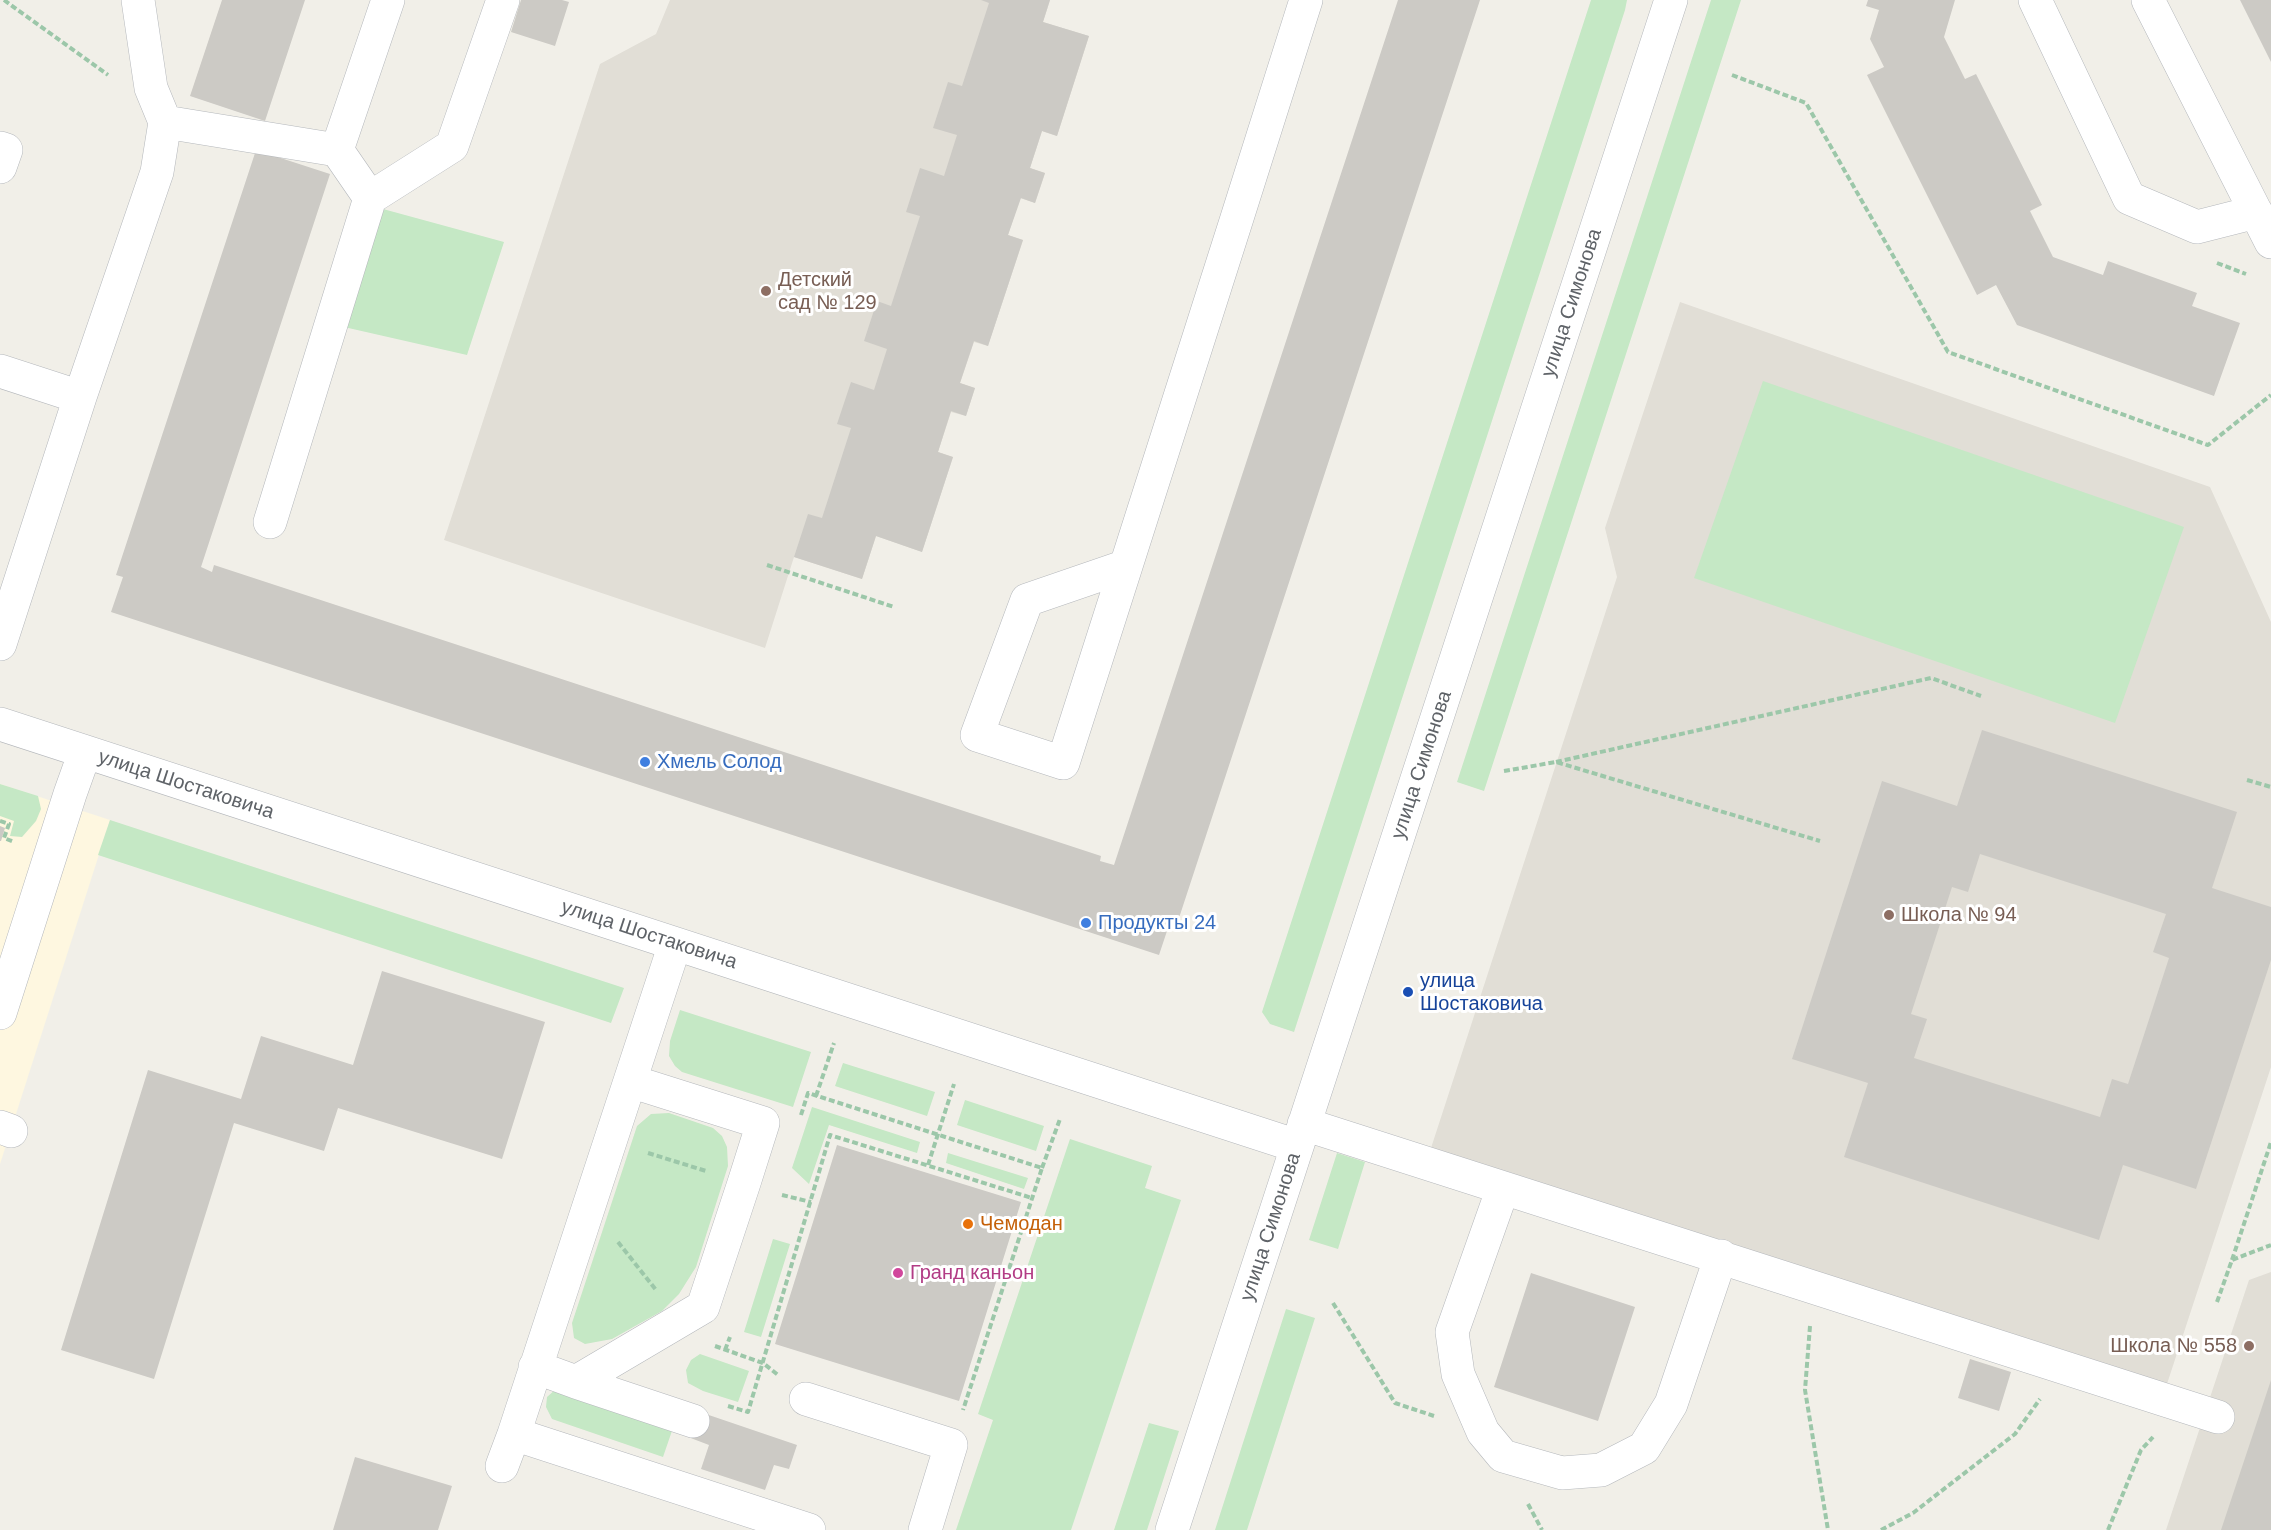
<!DOCTYPE html>
<html>
<head>
<meta charset="utf-8">
<style>
  body { margin:0 }
  canvas { display:block; background:#f1efe8 }
</style>
</head>
<body>
<canvas width="2271" height="1530"></canvas>
<script>
const context = document.querySelector('canvas').getContext('2d');
context.lineJoin = 'round';
function paint(path, color) {
  context.fillStyle = color;
  context.fill(path, 'evenodd');
}
function toPath(rows) {
  const path = new Path2D();
  for (const r of rows) {
    path.moveTo(r[0], r[1]);
    for (let i = 2; i < r.length; i += 2) path.lineTo(r[i], r[i + 1]);
  }
  return path;
}
function stroke(path, color, width, dash) {
  context.strokeStyle = color;
  context.lineWidth = width;
  context.lineCap = dash ? 'butt' : 'round';
  context.setLineDash(dash || []);
  context.stroke(path);
}
function label(font, color, halo, rows, align = 'center') {
  context.font = font + ' Helvetica,sans-serif';
  context.lineWidth = 6;
  context.setLineDash([]);
  context.textBaseline = 'middle';
  context.strokeStyle = halo;
  context.fillStyle = color;
  for (const [text, x, y, turn = 0] of rows) {
    context.save();
    context.translate(x, y);
    context.rotate((+turn || 0) * Math.PI / 180);
    context.textAlign = isNaN(turn) ? turn : align;
    if (halo) context.strokeText(text, 0, 0);
    context.fillText(text, 0, 0);
    context.restore();
  }
}
const commercial = toPath([
  [0,784,110,820,0,1164]
]);
const education = toPath([
  [670,0,1050,0,1043,22,1089,36,1057,136,1042,131,1030,168,1045,173,1035,203,1020,198,1008,235,1023,240,988,346,974,342,960,383,975,388,966,416,951,412,938,452,953,457,922,552,876,536,862,579,794,557,765,648,444,540,600,64,656,34],
  [1680,302,2210,487,2271,622,2271,1067,2166,1387,1431,1148,1617,577,1605,528],
  [2271,1272,2271,1530,2166,1530,2249,1280]
]);
const green = toPath([
  [1591,0,1627,0,1625,10,1294,1032,1270,1024,1262,1012],
  [1711,0,1741,0,1484,791,1457,782],
  [383,209,504,242,467,355,344,327],
  [1763,381,2184,527,2115,723,1694,578],
  [0,784,38,796,41,809,36,821,22,837,10,836,14,821,0,816],
  [110,820,624,988,611,1023,98,855],
  [680,1010,811,1052,793,1107,682,1072,675,1066,669,1056,670,1041],
  [843,1063,935,1092,927,1116,835,1086],
  [965,1100,1044,1126,1036,1151,957,1125],
  [812,1107,920,1142,917,1153,829,1125,809,1184,792,1168],
  [669,1113,713,1128,722,1136,727,1147,728,1166,696,1267,679,1294,662,1311,612,1339,585,1344,574,1338,572,1323,637,1126,651,1114],
  [1070,1139,1152,1166,1145,1188,1181,1200,1071,1530,956,1530,993,1420,978,1414],
  [948,1153,1028,1178,1024,1189,946,1163],
  [1337,1153,1365,1162,1338,1249,1309,1240],
  [773,1239,790,1244,761,1337,744,1332],
  [1286,1309,1315,1318,1247,1530,1215,1530],
  [700,1354,749,1371,738,1402,703,1391,688,1383,686,1370,691,1360],
  [556,1389,674,1425,663,1457,552,1419,546,1407,547,1397],
  [1149,1423,1179,1431,1147,1530,1114,1530]
]);
const building = toPath([
  [222,0,305,0,265,121,190,96],
  [521,0,562,0,569,2,555,46,511,32],
  [981,0,1050,0,1043,22,1089,36,1057,136,1042,131,1030,168,1045,173,1035,203,1021,198,1008,235,1023,240,988,346,974,341,960,383,975,388,966,416,951,411,938,452,953,457,922,552,876,536,862,579,794,557,808,514,822,518,851,428,837,424,851,382,874,390,887,349,864,341,877,301,891,306,920,216,906,212,920,168,944,176,957,135,933,128,948,82,962,86,989,3],
  [1398,0,1480,0,1178,921,1171,919,1159,955,111,612,123,577,116,575,256,150,330,174,201,567,212,572,214,565,1101,856,1100,861,1114,865],
  [1868,0,1955,0,1944,37,1965,79,1976,74,2042,205,2030,211,2053,257,2103,275,2108,261,2197,293,2192,306,2240,323,2214,396,2017,325,1996,285,1977,295,1867,75,1884,67,1870,39,1879,10,1866,6],
  [2240,0,2271,0,2271,62],
  [1982,730,2237,812,2212,888,2271,907,2271,960,2196,1189,2123,1165,2099,1240,1844,1157,1868,1083,1792,1059,1882,781,1957,806],
  [1980,854,2166,914,2153,952,2169,958,2128,1084,2112,1079,2100,1117,1914,1058,1927,1019,1911,1014,1952,887,1968,892],
  [0,826,5,828,1,841,0,841],
  [382,971,545,1022,502,1159,338,1108,324,1151,234,1123,154,1379,61,1350,148,1070,241,1099,261,1036,353,1065],
  [837,1145,1021,1202,959,1401,775,1344],
  [1531,1273,1635,1307,1598,1421,1494,1387],
  [1970,1359,2011,1372,1999,1411,1958,1398],
  [2271,1380,2271,1530,2221,1530],
  [697,1411,797,1445,789,1469,774,1465,765,1490,701,1469,709,1445,688,1437],
  [355,1457,452,1486,438,1530,333,1530]
]);
const path = toPath([
  [4,0,108,75],
  [1732,75,1806,103,1948,352,2208,445,2271,395],
  [2217,263,2246,274],
  [767,565,894,607],
  [1556,762,1931,678,1981,696],
  [1504,771,1556,762,1820,841],
  [2247,780,2271,787],
  [0,821,9,824,4,838,14,842],
  [816,1096,834,1043],
  [801,1115,808,1093,1042,1168,963,1410],
  [648,1153,706,1171],
  [928,1165,954,1084],
  [1042,1168,1060,1119],
  [782,1195,811,1202],
  [618,1242,656,1290],
  [2232,1260,2271,1142],
  [2217,1302,2232,1260,2271,1245],
  [1333,1303,1395,1403,1434,1416],
  [1810,1326,1805,1390,1828,1530],
  [715,1346,763,1363,778,1375],
  [725,1350,730,1337],
  [728,1406,748,1412,830,1135,1032,1198],
  [1528,1504,1542,1530],
  [1881,1530,1913,1513,2015,1434,2040,1399],
  [2108,1530,2141,1450,2153,1437]
]);
const minor = toPath([
  [2035,0,2129,198,2197,227,2256,212],
  [2148,0,2271,242],
  [165,122,337,150,370,198,270,522],
  [0,148,6,150,0,167],
  [337,150,388,0],
  [370,198,452,146,503,0],
  [0,371,80,397],
  [1126,566,1027,600,977,735,1063,763,1126,566,1237,218,1306,0],
  [0,644,80,397,157,172,165,122,151,88,138,0],
  [0,724,1297,1146],
  [675,944,514,1434,809,1530],
  [0,1013,70,794,85,752],
  [1304,1124,2218,1417],
  [0,1127,11,1131],
  [1503,1188,1452,1332,1458,1374,1483,1432,1503,1456,1562,1473,1601,1470,1644,1448,1671,1404,1721,1256],
  [535,1367,576,1382,703,1307,744,1183,763,1123,630,1081],
  [576,1382,693,1421],
  [806,1399,951,1445,925,1530],
  [502,1466,514,1434],
  [1172,1530,1671,0]
]);
const markers = [
  [766,291,6,"#8d6e63"],
  [645,762,6,"#3f7fe0"],
  [1889,915,6,"#8d6e63"],
  [1086,923,6,"#3f7fe0"],
  [1408,992,6,"#1a4fb4"],
  [968,1224,6,"#e8710a"],
  [898,1273,6,"#d1479c"],
  [2249,1346,6,"#8d6e63"]
];
const educationNames = [
  ["Детский",778,280],
  ["сад № 129",778,303],
  ["Школа № 94",1901,915],
  ["Школа № 558",2237,1346,"right"]
];
const streetNames = [
  ["улица Симонова",1572,303,-72],
  ["улица Симонова",1422,765,-72],
  ["улица Шостаковича",186,785,18],
  ["улица Шостаковича",649,935,18],
  ["улица Симонова",1271,1227,-72]
];
const shopNames = [
  ["Хмель Солод",657,762],
  ["Продукты 24",1098,923]
];
const transitNames = [
  ["улица",1420,981],
  ["Шостаковича",1420,1004]
];
const foodNames = [
  ["Чемодан",980,1224]
];
const hotelNames = [
  ["Гранд каньон",910,1273]
];
paint(commercial, '#fef7e0');
paint(education, '#e1ded6');
paint(green, '#c5e8c5');
paint(building, '#cccac5');
stroke(minor, '#b5b8bc', 34);
stroke(path, '#9cc7a9', 4, [6, 3]);
stroke(minor, '#fff', 33);
for (const [x, y, r, color] of markers) {
  const dot = new Path2D();
  dot.arc(x, y, r, 0, 2 * Math.PI);
  context.fillStyle = color;
  context.fill(dot);
  stroke(dot, '#fff', 2);
}
label('20px', '#785e54', '#fff', educationNames, 'left');
label('20px', '#5f6368', '#fff', streetNames);
label('20px', '#366cbe', '#fff', shopNames, 'left');
label('20px', '#164399', '#fff', transitNames, 'left');
label('20px', '#c56008', '#fff', foodNames, 'left');
label('20px', '#b23c85', '#fff', hotelNames, 'left');
</script>
</body>
</html>
